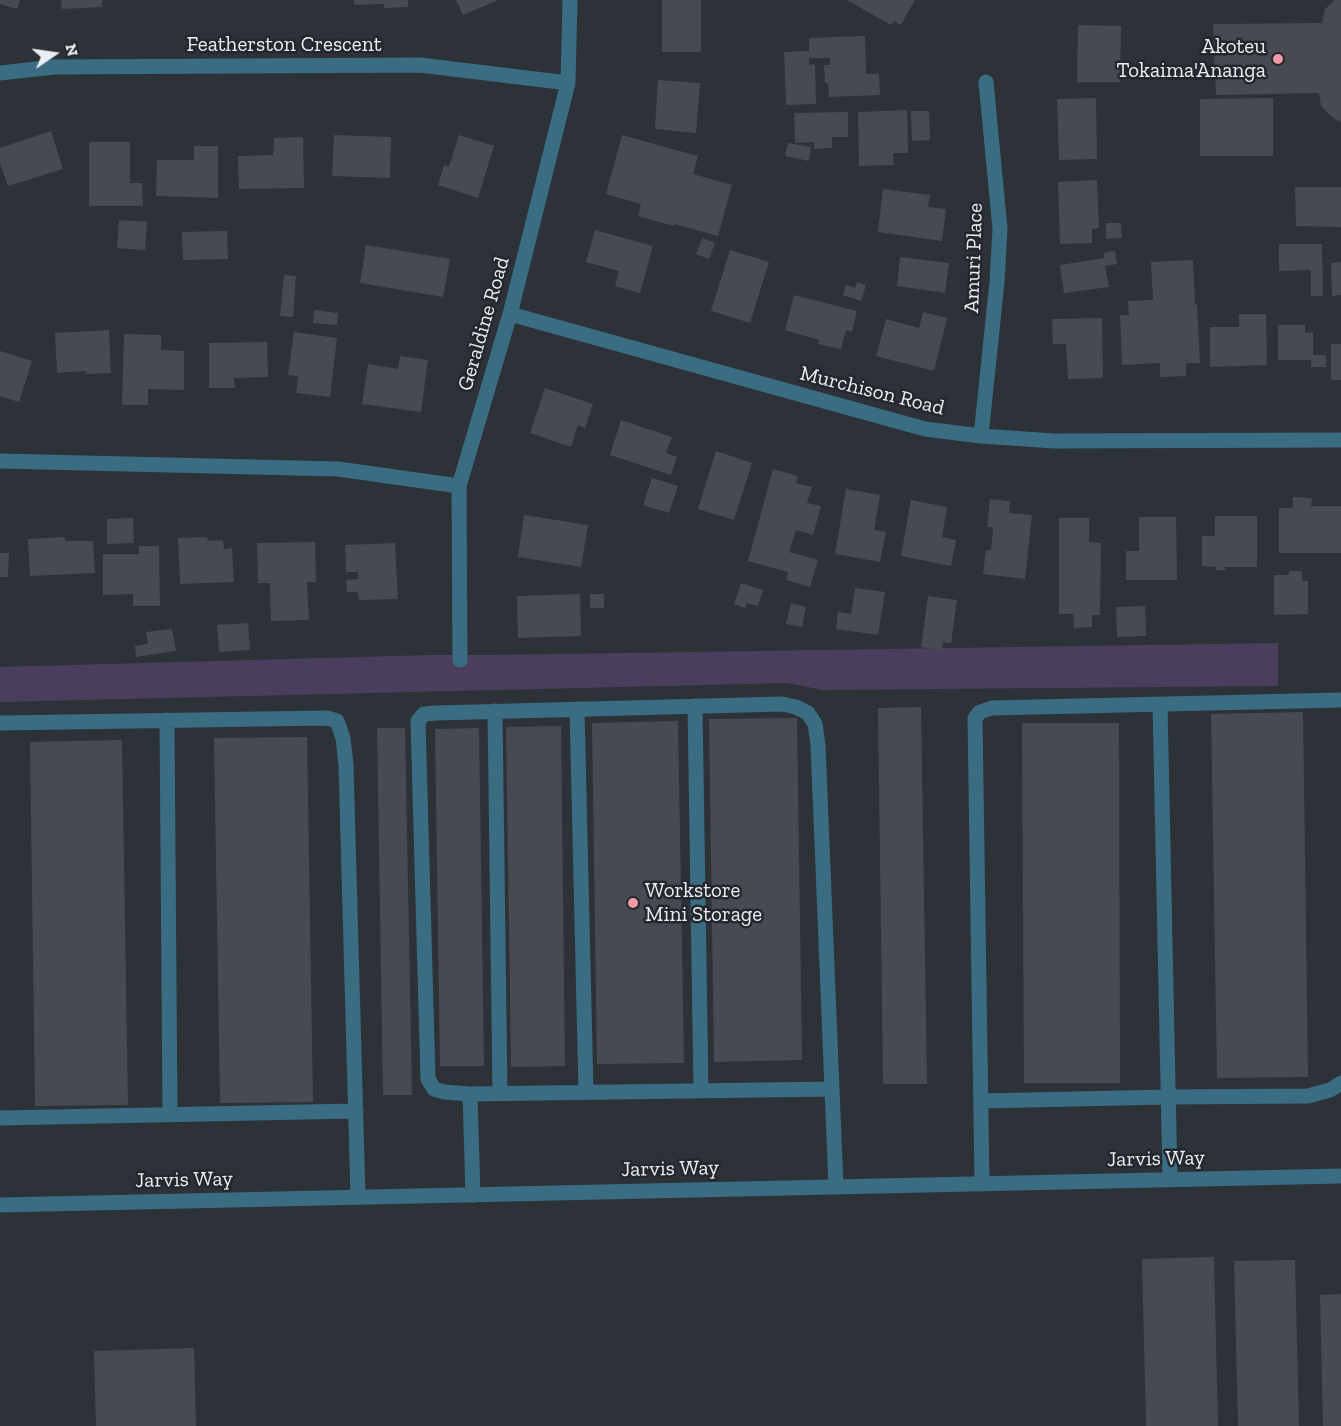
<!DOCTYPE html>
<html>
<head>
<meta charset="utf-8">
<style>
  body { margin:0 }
  #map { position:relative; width:1341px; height:1426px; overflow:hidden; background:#2d3238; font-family:"Zilla Slab",serif }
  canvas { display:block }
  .north { position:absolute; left:24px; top:24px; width:60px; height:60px; -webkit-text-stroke:4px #23282e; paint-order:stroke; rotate:77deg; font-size:16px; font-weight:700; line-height:24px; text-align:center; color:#eaeef2 }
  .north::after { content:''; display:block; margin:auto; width:21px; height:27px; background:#eaeef2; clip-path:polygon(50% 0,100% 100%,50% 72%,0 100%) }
</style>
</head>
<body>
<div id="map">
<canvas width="1341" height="1426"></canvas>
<div class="north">N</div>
</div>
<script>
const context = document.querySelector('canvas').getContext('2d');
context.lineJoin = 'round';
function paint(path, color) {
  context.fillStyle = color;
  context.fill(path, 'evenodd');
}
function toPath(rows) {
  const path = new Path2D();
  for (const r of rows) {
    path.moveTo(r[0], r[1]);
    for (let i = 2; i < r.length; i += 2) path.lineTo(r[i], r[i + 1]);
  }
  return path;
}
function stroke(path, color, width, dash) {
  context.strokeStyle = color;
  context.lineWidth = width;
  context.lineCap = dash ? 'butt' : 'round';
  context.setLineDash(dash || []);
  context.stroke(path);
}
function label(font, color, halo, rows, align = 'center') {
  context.font = font + ' "Zilla Slab",serif';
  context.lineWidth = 5;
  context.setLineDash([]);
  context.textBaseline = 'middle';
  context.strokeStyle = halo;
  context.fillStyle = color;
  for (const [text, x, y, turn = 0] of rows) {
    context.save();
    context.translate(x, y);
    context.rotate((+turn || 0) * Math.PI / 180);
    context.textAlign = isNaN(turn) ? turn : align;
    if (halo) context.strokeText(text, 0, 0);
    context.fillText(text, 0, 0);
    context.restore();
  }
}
const green = toPath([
  [1278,643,1278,686,823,690,787,683,0,702,0,667,430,655,494,655]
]);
const building = toPath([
  [0,0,20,0,17,9,0,4],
  [61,0,102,0,102,7,62,9],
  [354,0,408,0,408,7,384,8,384,4,354,5],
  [456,0,498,0,463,15],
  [662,0,701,0,701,52,662,52],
  [847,0,915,0,901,25,894,21,891,25],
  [1335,0,1341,0,1341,122,1336,120,1330,115,1321,106,1319,93,1216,95,1213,24,1322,23,1325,9],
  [1078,25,1121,26,1120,82,1077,82],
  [865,36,866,74,879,74,880,95,829,97,828,83,825,83,824,65,830,65,830,58,809,58,809,65,815,64,816,104,786,105,784,52,809,51,809,38],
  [658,80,700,83,696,133,655,129],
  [1096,98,1097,159,1059,160,1057,99],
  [1273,98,1273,156,1200,156,1200,99],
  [907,110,908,153,893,153,894,165,859,166,858,112],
  [911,111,929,111,930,140,912,141],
  [848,112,848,137,832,137,832,148,814,149,814,142,795,143,794,113],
  [51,131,63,169,8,186,0,163,0,148],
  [334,135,391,137,390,178,332,176],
  [459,135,494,146,478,198,438,185,444,165,449,167],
  [622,135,698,156,693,174,732,185,718,236,675,224,674,226,638,216,641,204,606,194],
  [303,137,304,188,239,189,238,156,273,155,274,138],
  [89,142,130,142,130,183,142,183,143,206,89,206],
  [788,143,811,147,809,161,785,156],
  [194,146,218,146,218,198,156,196,157,160,194,160],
  [1097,180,1099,228,1092,229,1092,243,1060,244,1058,182],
  [1295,187,1341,187,1341,227,1296,226],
  [883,189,930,195,928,207,946,209,942,241,878,232],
  [119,220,147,222,145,250,117,248],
  [1106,223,1121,223,1122,238,1106,239],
  [595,230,653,246,640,293,615,286,619,271,586,262],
  [227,231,228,259,183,260,182,232],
  [702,238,715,243,709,259,696,254],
  [1279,244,1322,244,1323,296,1311,296,1311,270,1279,271],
  [366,245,450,259,443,297,360,283],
  [730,250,769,262,750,323,711,311],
  [1115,251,1117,264,1105,266,1109,287,1064,293,1060,265,1105,258,1103,253],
  [900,257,949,263,945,293,897,286],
  [1193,260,1195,305,1197,304,1200,363,1186,363,1186,376,1160,377,1160,363,1122,365,1120,315,1129,315,1128,301,1153,300,1151,262],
  [1341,262,1341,295,1332,296,1331,263],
  [284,275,296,276,293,317,280,316],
  [857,282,866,285,861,301,843,295,846,285,855,288],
  [794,295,857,311,852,332,846,330,841,349,818,344,819,340,785,330],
  [314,310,338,313,337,325,313,323],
  [923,312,947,318,934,371,876,356,886,319,919,328],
  [1239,314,1266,314,1267,365,1210,367,1210,327,1239,327],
  [1102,318,1103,378,1068,379,1066,344,1053,344,1052,319],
  [1278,325,1305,325,1305,333,1313,332,1313,355,1326,355,1326,367,1311,367,1311,360,1278,360],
  [109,330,111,373,86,374,86,371,57,373,55,333],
  [294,332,337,338,330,397,296,393,298,376,288,375],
  [124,334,161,335,161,350,184,351,184,390,148,389,148,405,122,405],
  [267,342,268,377,234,378,235,388,209,388,209,343],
  [1331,344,1341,344,1341,380,1331,380],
  [0,351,32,361,19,402,0,396],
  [400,356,428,360,421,412,362,404,368,364,398,369],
  [545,388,593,404,585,428,578,425,571,447,530,433],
  [621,420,672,437,666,453,677,457,671,475,610,455],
  [716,451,752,463,734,520,698,509],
  [773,469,798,476,796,483,812,487,807,503,821,506,813,535,796,530,789,552,818,560,810,587,786,580,788,572,748,561],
  [652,478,678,486,669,513,643,505],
  [846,489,880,495,874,530,886,532,880,562,835,554],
  [1293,497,1312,498,1311,506,1341,506,1341,553,1279,553,1279,508,1293,508],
  [990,499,1010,501,1009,513,1032,515,1025,579,983,574,986,550,991,550,993,527,987,527],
  [911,500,947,507,942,537,956,540,951,566,901,556],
  [524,515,588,525,581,567,518,557],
  [1215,516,1257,516,1257,567,1225,567,1225,570,1216,570,1216,567,1202,566,1202,536,1215,536],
  [1139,517,1176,517,1177,580,1126,580,1126,551,1139,551],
  [133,518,134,543,107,544,107,519],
  [1059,518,1089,518,1089,542,1101,543,1100,615,1092,615,1092,627,1074,628,1073,614,1059,614],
  [65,537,65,541,93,541,95,573,30,576,28,539],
  [207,537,208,541,223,540,224,549,232,548,234,582,180,584,178,538],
  [315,542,316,582,307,582,309,620,271,621,270,583,258,583,257,543],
  [395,543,398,599,359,600,358,592,347,592,346,580,358,579,358,572,346,572,345,545],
  [139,546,159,546,160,606,133,606,133,594,103,595,103,554,139,554],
  [0,553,9,553,8,577,0,577],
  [1289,571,1302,571,1302,581,1308,581,1308,614,1274,615,1274,575,1289,575],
  [741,583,763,590,758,606,747,603,745,608,734,604],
  [855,588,885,592,878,635,836,629,838,612,851,614],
  [580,594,581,636,518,638,517,596],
  [590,594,604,594,604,608,590,608],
  [928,596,957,600,951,643,943,642,942,651,921,647],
  [791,603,806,607,802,627,786,624],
  [1145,606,1146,636,1117,637,1116,607],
  [248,623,250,650,219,652,217,625],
  [172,629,176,651,136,657,135,646,148,644,146,632],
  [921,707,927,1084,883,1084,878,708],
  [1303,712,1308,1077,1217,1078,1211,714],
  [797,718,802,1060,714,1062,709,719],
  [678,721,684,1063,597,1064,592,723],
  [1022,723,1119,723,1120,1083,1024,1083],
  [561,726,565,1066,511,1067,506,727],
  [377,728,405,728,412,1095,383,1095],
  [479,728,484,1066,440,1066,435,729],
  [307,737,313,1102,220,1103,214,738],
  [122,740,128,1105,35,1106,30,742],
  [1214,1257,1218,1426,1146,1426,1142,1259],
  [1295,1260,1299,1426,1238,1426,1234,1261],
  [1341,1294,1341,1426,1323,1426,1320,1295],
  [194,1348,196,1426,96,1426,94,1351]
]);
const service = toPath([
  [1160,704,1170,1179],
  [695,706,701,1091],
  [577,709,586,1092],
  [495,711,500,1094],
  [167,720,170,1115],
  [0,723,327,718,337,721,343,738,346,765,358,1197],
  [470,1094,444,1092,434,1089,428,1079,418,721,424,714,436,713,782,704,796,707,808,713,815,724,818,745,836,1187],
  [981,1101,1168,1097,1308,1096,1330,1090,1341,1083],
  [0,1118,356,1111],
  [982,1184,975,718,980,712,992,708,1341,700],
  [473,1195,470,1094,832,1089]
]);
const minor = toPath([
  [0,73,54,67,420,65,568,83],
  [510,314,925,429,981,436,1054,441,1341,440],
  [981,436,997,282,1000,229,986,82],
  [0,461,338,469,459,486],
  [460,660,459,486,510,314,568,83,570,0],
  [0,1205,1341,1176]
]);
const markers = [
  [1278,59,6,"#f39aa9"],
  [633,903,6,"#f39aa9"]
];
const streetNames = [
  ["Featherston Crescent",284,45],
  ["Amuri Place",974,258,-88],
  ["Geraldine Road",484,324,-74],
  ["Murchison Road",872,391,14],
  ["Jarvis Way",1156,1159,-1],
  ["Jarvis Way",670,1169,-1],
  ["Jarvis Way",184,1180,-1]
];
const poiNames = [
  ["Akoteu",1266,47],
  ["Tokaima'Ananga",1266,71],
  ["Workstore",645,891,"left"],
  ["Mini Storage",645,915,"left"]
];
paint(green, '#493f5d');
paint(building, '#484a51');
stroke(service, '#3a6c82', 15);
stroke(minor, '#3a6c82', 15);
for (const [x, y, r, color] of markers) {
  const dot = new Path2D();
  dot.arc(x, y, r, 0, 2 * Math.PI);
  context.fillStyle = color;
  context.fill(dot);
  stroke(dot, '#23282e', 2);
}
label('21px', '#eaeef2', '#23282e', streetNames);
label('21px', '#eaeef2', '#23282e', poiNames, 'right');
</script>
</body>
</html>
